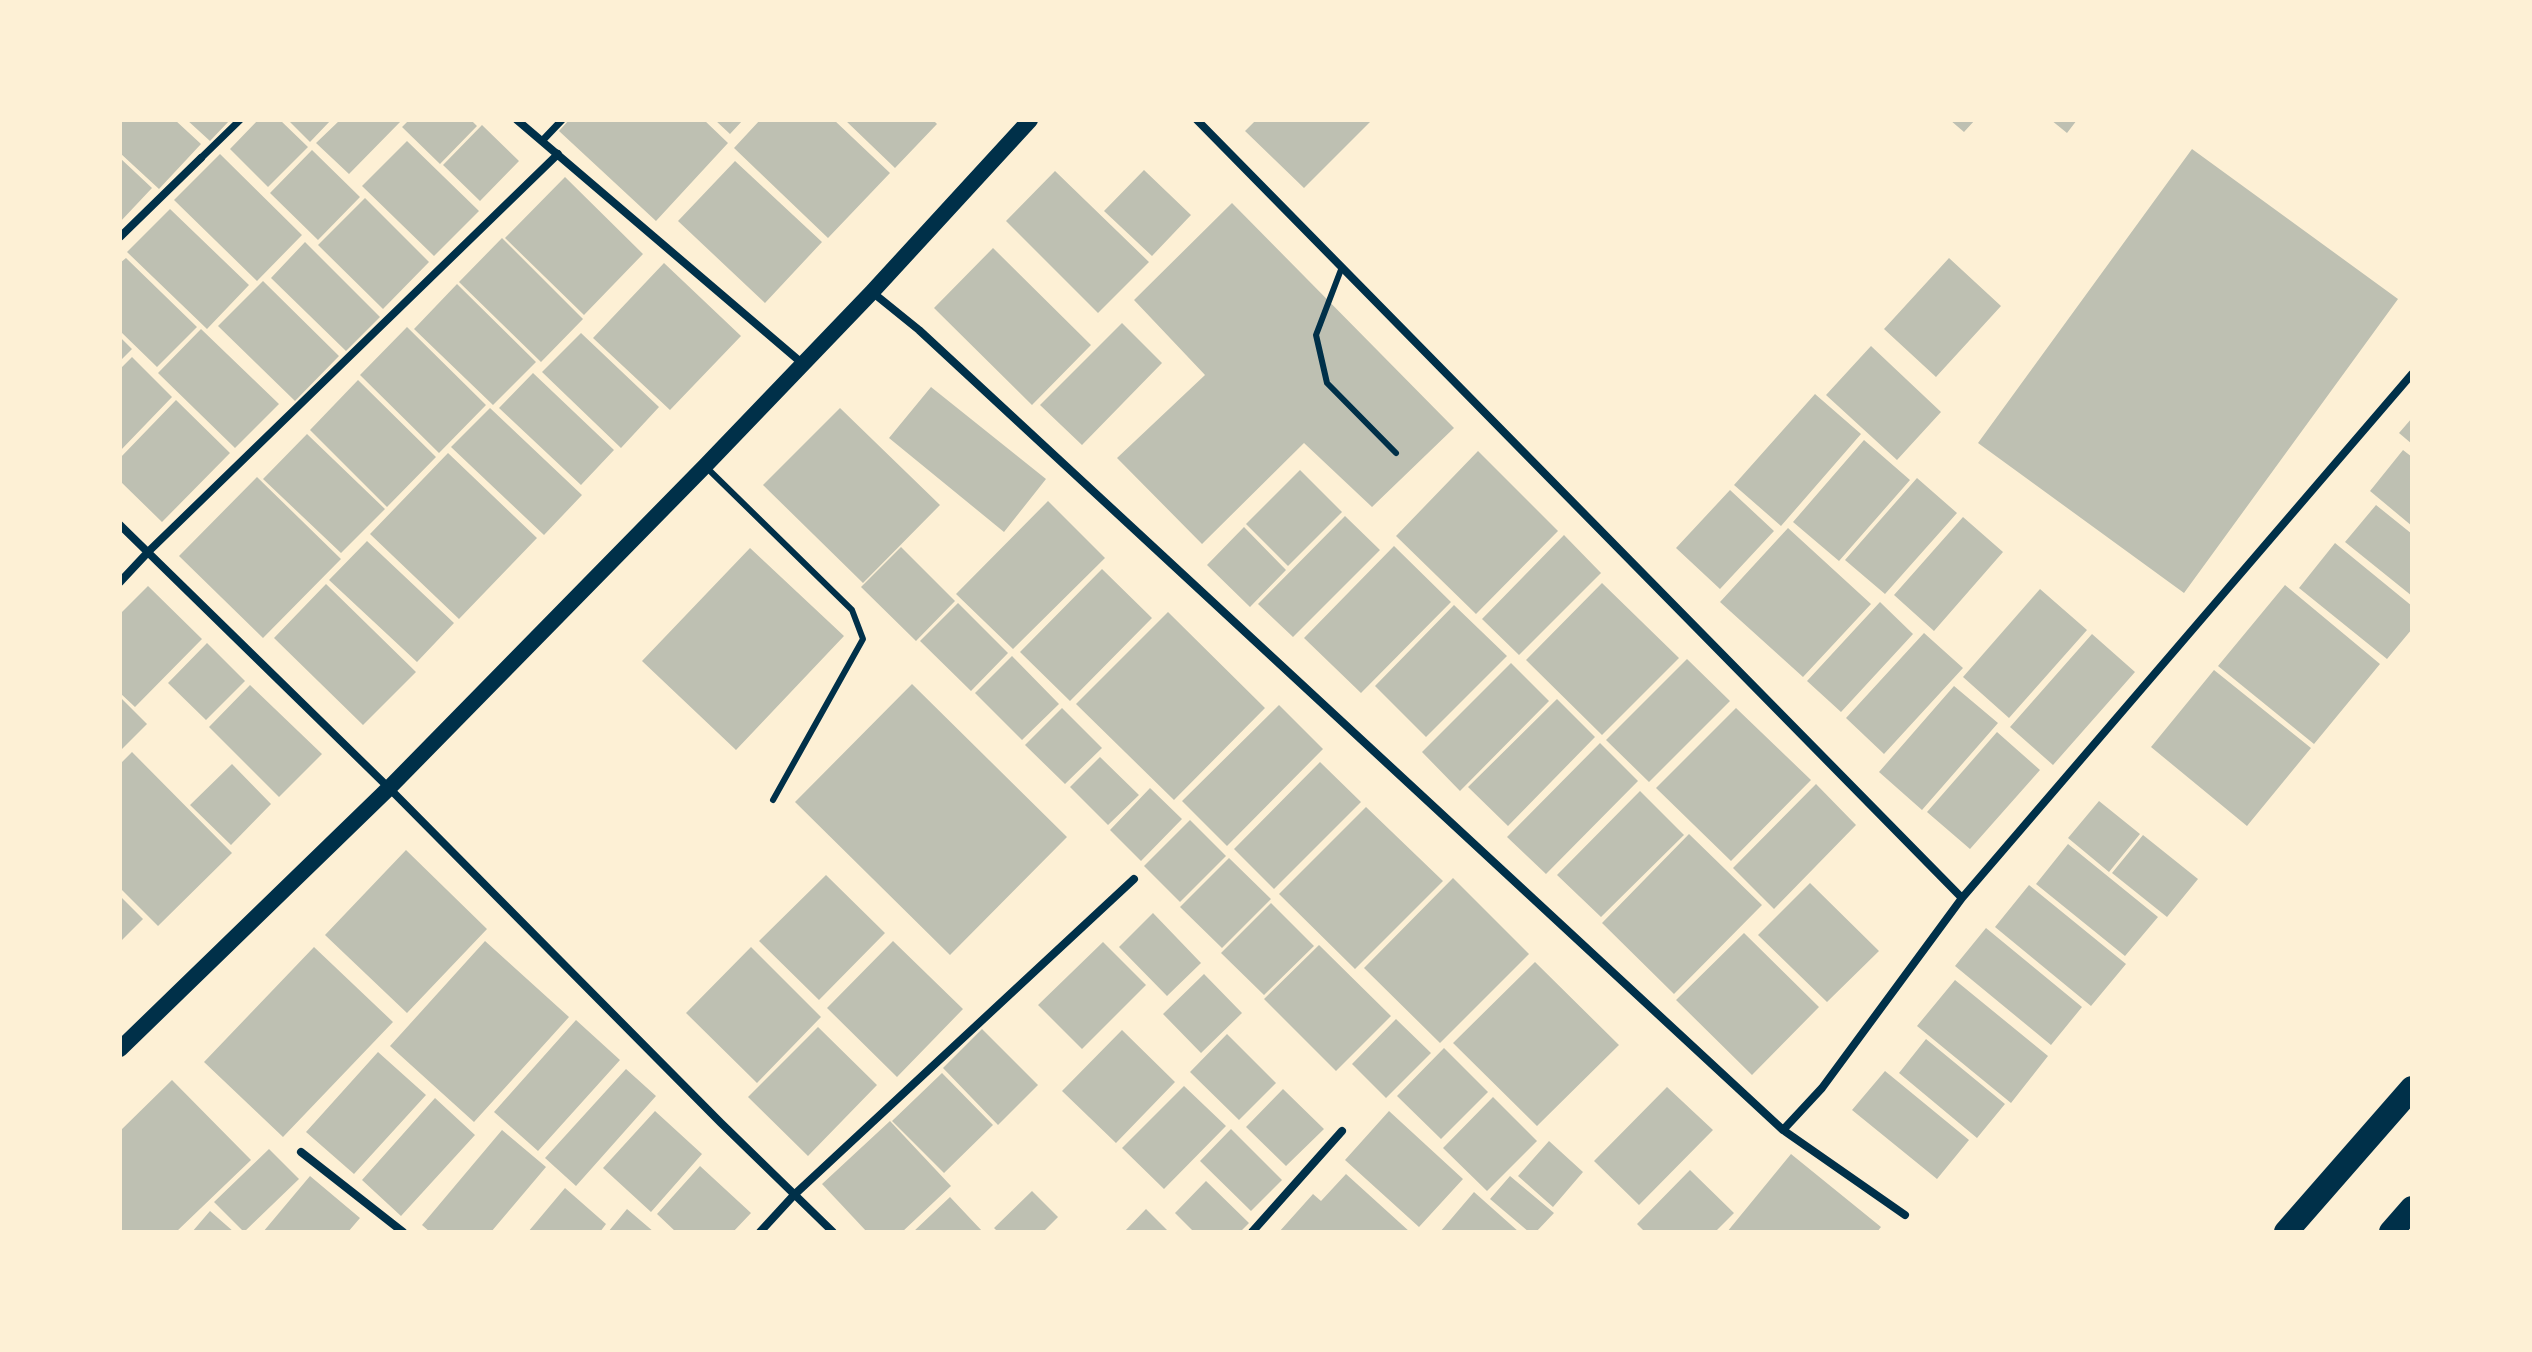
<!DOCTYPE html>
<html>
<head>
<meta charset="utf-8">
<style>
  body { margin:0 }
  #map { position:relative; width:2532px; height:1352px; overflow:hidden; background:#fdf0d5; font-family:"Sofia Sans Condensed",sans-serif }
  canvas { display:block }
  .frame { position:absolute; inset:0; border:122px solid #fdf0d5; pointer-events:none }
</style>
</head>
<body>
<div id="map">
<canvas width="2532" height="1352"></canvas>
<div class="frame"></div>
</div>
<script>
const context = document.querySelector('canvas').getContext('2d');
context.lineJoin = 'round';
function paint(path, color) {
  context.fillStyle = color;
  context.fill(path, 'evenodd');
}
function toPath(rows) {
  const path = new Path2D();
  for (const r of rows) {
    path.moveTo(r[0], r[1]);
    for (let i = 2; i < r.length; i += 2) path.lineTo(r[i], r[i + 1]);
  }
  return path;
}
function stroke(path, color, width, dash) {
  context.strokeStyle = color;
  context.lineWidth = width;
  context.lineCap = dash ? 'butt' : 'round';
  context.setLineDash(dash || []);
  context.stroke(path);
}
const building = toPath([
  [120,120,175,120,201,144,159,189,120,153],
  [187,120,230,120,210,141],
  [258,120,280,120,308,147,268,187,230,149],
  [288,120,331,120,310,142],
  [340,120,402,120,349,174,316,143],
  [409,120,471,120,477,126,440,164,402,127],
  [569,120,704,120,728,143,656,221,559,131],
  [715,120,743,120,730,134],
  [760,120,834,120,890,173,828,238,734,148],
  [845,120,933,120,937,124,895,168],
  [1256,120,1368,120,1370,122,1304,188,1245,131],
  [1950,120,1975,120,1964,132],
  [2051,120,2077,120,2067,133],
  [482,125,519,161,480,201,443,165],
  [407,141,479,211,434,256,362,186],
  [2192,149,2398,299,2184,593,1978,443],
  [312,150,360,197,318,240,270,193],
  [220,154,302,235,257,281,174,200],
  [120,158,152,188,120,222],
  [735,161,822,242,765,303,678,221],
  [1144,170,1191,215,1152,256,1104,211],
  [1055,171,1149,262,1098,313,1006,221],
  [565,177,643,254,584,315,505,238],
  [365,198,429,262,383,309,318,245],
  [1232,203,1454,428,1372,507,1304,443,1202,544,1117,458,1205,375,1134,300],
  [170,209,249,285,207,329,127,252],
  [502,238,583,319,541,362,459,282],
  [305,242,380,317,346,351,271,278],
  [993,248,1091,345,1032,405,934,308],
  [126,258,197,327,157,367,120,331,120,263],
  [1949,258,2001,306,1936,377,1884,329],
  [664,263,741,336,670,410,593,338],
  [263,281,339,356,295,401,218,326],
  [457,284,536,362,493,405,414,329],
  [1122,323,1162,363,1082,445,1040,405],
  [407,327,486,405,439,453,360,375],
  [201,329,279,404,235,448,158,373],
  [581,333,659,407,621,448,542,372],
  [120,337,132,349,120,361],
  [1871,346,1941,412,1897,460,1826,395],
  [132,357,172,397,120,451,120,369],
  [533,373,614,450,581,485,499,408],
  [358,380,436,457,387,507,310,430],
  [931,387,1046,479,1004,532,889,438],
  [1815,394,1861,434,1781,526,1734,485],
  [176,400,230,453,162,522,120,481,120,458],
  [490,408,582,495,544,535,451,447],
  [840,408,940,505,863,583,763,485],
  [2412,418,2412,444,2399,433],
  [307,434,385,509,341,553,263,479],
  [1864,440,1910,480,1839,561,1793,522],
  [2403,450,2412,457,2412,526,2370,491],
  [1478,451,1558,531,1476,614,1396,536],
  [448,453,537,538,459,619,370,534],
  [1300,470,1342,512,1288,566,1246,524],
  [257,477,341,559,263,638,179,556],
  [1917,478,1957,513,1885,594,1845,560],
  [1730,490,1774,531,1720,589,1676,548],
  [1048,501,1105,558,1013,649,956,594],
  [2376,505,2412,534,2412,596,2345,542],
  [1345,516,1380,550,1293,637,1258,604],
  [1963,517,2003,552,1934,631,1894,595],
  [1244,527,1286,570,1250,607,1207,565],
  [1788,528,1871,604,1803,677,1720,602],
  [1564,535,1601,573,1519,655,1482,619],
  [367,541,454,623,417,662,329,580],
  [2335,543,2412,606,2412,629,2387,659,2299,588],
  [1394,546,1451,602,1361,693,1304,638],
  [901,547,955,601,916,641,861,587],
  [750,548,844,636,736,750,642,661],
  [1102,569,1152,618,1070,701,1020,652],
  [1602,583,1679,658,1602,735,1526,660],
  [326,584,416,672,363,725,274,638],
  [2285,585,2380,664,2314,744,2218,666],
  [148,586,202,639,135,707,120,693,120,614],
  [2040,589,2087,630,2009,718,1963,677],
  [1880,602,1913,634,1841,712,1807,681],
  [958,603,1008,653,971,691,920,641],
  [1454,605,1507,656,1426,737,1375,686],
  [1168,612,1265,708,1174,800,1076,704],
  [1924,633,1963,668,1884,754,1846,718],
  [2092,634,2135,672,2053,765,2010,727],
  [207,643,245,681,206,720,168,683],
  [1012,656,1059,704,1022,740,975,693],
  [1687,659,1730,701,1649,782,1606,740],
  [1511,663,1549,701,1460,791,1422,752],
  [2214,670,2311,748,2247,826,2151,747],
  [912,684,1067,837,950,955,795,802],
  [250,685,322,754,279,797,209,727],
  [1954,686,1998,723,1922,810,1879,772],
  [120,697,147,724,120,751],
  [1557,699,1595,737,1508,826,1468,787],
  [1279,705,1323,749,1227,846,1182,801],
  [1062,708,1102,748,1065,784,1025,745],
  [1736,708,1811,780,1731,861,1656,788],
  [1997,732,2040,770,1970,849,1927,812],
  [1600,743,1638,781,1546,874,1507,837],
  [132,752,232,853,158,926,120,888,120,764],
  [1100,757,1139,795,1108,825,1070,787],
  [1320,762,1361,802,1274,889,1234,849],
  [232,764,271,804,231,845,190,805],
  [1816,784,1856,825,1774,909,1733,868],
  [1150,788,1182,819,1141,861,1110,830],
  [1640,791,1684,835,1601,917,1557,875],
  [2099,801,2140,834,2109,872,2068,838],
  [1366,807,1443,881,1355,969,1279,894],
  [1190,820,1226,856,1180,902,1144,866],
  [1689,834,1762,905,1674,994,1602,923],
  [2143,835,2198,879,2167,917,2112,873],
  [2068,844,2158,917,2125,956,2036,884],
  [406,850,487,929,407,1013,325,935],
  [1229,858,1271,899,1222,948,1180,907],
  [826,875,885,933,819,1000,759,941],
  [1453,878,1529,954,1440,1043,1364,968],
  [1810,883,1879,951,1827,1002,1758,935],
  [2029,885,2126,964,2091,1006,1995,927],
  [120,896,143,919,120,942],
  [1271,903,1314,946,1264,995,1221,953],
  [1153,913,1201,963,1167,996,1119,947],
  [1986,928,2082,1007,2051,1045,1955,966],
  [1744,933,1819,1007,1752,1075,1676,1000],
  [485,941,569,1017,474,1122,390,1046],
  [893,941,963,1009,897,1077,827,1008],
  [1103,942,1146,985,1082,1049,1038,1005],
  [1319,945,1391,1016,1336,1071,1264,999],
  [314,947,393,1022,283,1137,204,1062],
  [751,947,821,1017,757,1083,686,1013],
  [1535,962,1619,1045,1537,1126,1453,1043],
  [1204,974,1242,1013,1201,1053,1163,1014],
  [1955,980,2048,1056,2011,1103,1917,1026],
  [1396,1019,1431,1053,1386,1098,1352,1064],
  [576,1020,620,1060,538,1151,494,1112],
  [818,1027,877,1085,808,1156,748,1097],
  [982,1029,1038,1085,998,1125,943,1068],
  [1122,1030,1175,1082,1116,1143,1062,1091],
  [1227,1034,1276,1083,1239,1120,1190,1072],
  [1926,1039,2005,1104,1977,1138,1899,1073],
  [1444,1048,1488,1092,1441,1139,1397,1096],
  [378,1052,426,1095,354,1174,306,1132],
  [626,1069,656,1096,576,1186,545,1158],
  [1885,1071,1969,1140,1937,1179,1852,1110],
  [942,1073,993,1125,944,1173,892,1121],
  [172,1080,251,1160,176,1232,120,1232,120,1131],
  [1184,1086,1226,1126,1164,1189,1122,1148],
  [1667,1087,1713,1130,1639,1205,1594,1161],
  [1283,1089,1324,1129,1286,1166,1246,1127],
  [1493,1097,1537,1141,1487,1191,1443,1148],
  [435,1098,475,1135,401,1216,362,1180],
  [655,1111,702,1154,651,1212,603,1168],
  [1389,1111,1463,1179,1419,1227,1345,1160],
  [890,1121,951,1186,902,1232,867,1232,822,1184],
  [1231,1129,1282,1180,1251,1211,1200,1161],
  [502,1130,546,1167,491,1232,430,1232,422,1225],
  [1549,1141,1583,1172,1553,1207,1518,1176],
  [269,1149,299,1179,244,1232,214,1202],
  [1791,1154,1881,1227,1877,1232,1727,1232],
  [700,1166,751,1213,733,1232,676,1232,657,1214],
  [1690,1170,1734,1213,1715,1232,1645,1232,1637,1224],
  [1346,1174,1410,1232,1279,1232,1313,1194,1321,1201],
  [310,1176,360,1218,348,1232,263,1232],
  [1510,1176,1554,1213,1536,1232,1529,1232,1490,1199],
  [1206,1181,1249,1223,1240,1232,1194,1232,1175,1213],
  [565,1188,606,1224,600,1232,528,1232],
  [1032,1191,1058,1217,1043,1232,998,1232,994,1228],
  [1474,1192,1519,1232,1440,1232],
  [950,1197,983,1232,913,1232],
  [627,1209,654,1232,608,1232],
  [1146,1209,1169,1232,1124,1232],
  [210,1211,234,1232,192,1232]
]);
const service = toPath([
  [1342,267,1316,335,1327,383,1396,453],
  [706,467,852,610,863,639,773,800]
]);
const pedestrian = toPath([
  [542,141,562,120],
  [201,158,240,120]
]);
const minor = toPath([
  [517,120,803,364],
  [1197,120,1962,898],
  [120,237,201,158],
  [872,292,919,330,1783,1130,1905,1215],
  [120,525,389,788,721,1123,833,1232],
  [120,582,149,551,558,154],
  [1783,1130,1822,1088,1962,898,2412,374],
  [301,1152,403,1232],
  [760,1232,794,1195,1134,879],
  [1252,1232,1342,1131]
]);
const secondary = toPath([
  [120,1049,389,788,705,466,872,292,1030,120]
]);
const motorway = toPath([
  [2286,1232,2412,1088],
  [2391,1232,2412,1208]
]);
paint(building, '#bec0b2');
stroke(service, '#003049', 6);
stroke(pedestrian, '#003049', 7);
stroke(minor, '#003049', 8);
stroke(secondary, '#003049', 16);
stroke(motorway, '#003049', 24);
</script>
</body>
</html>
